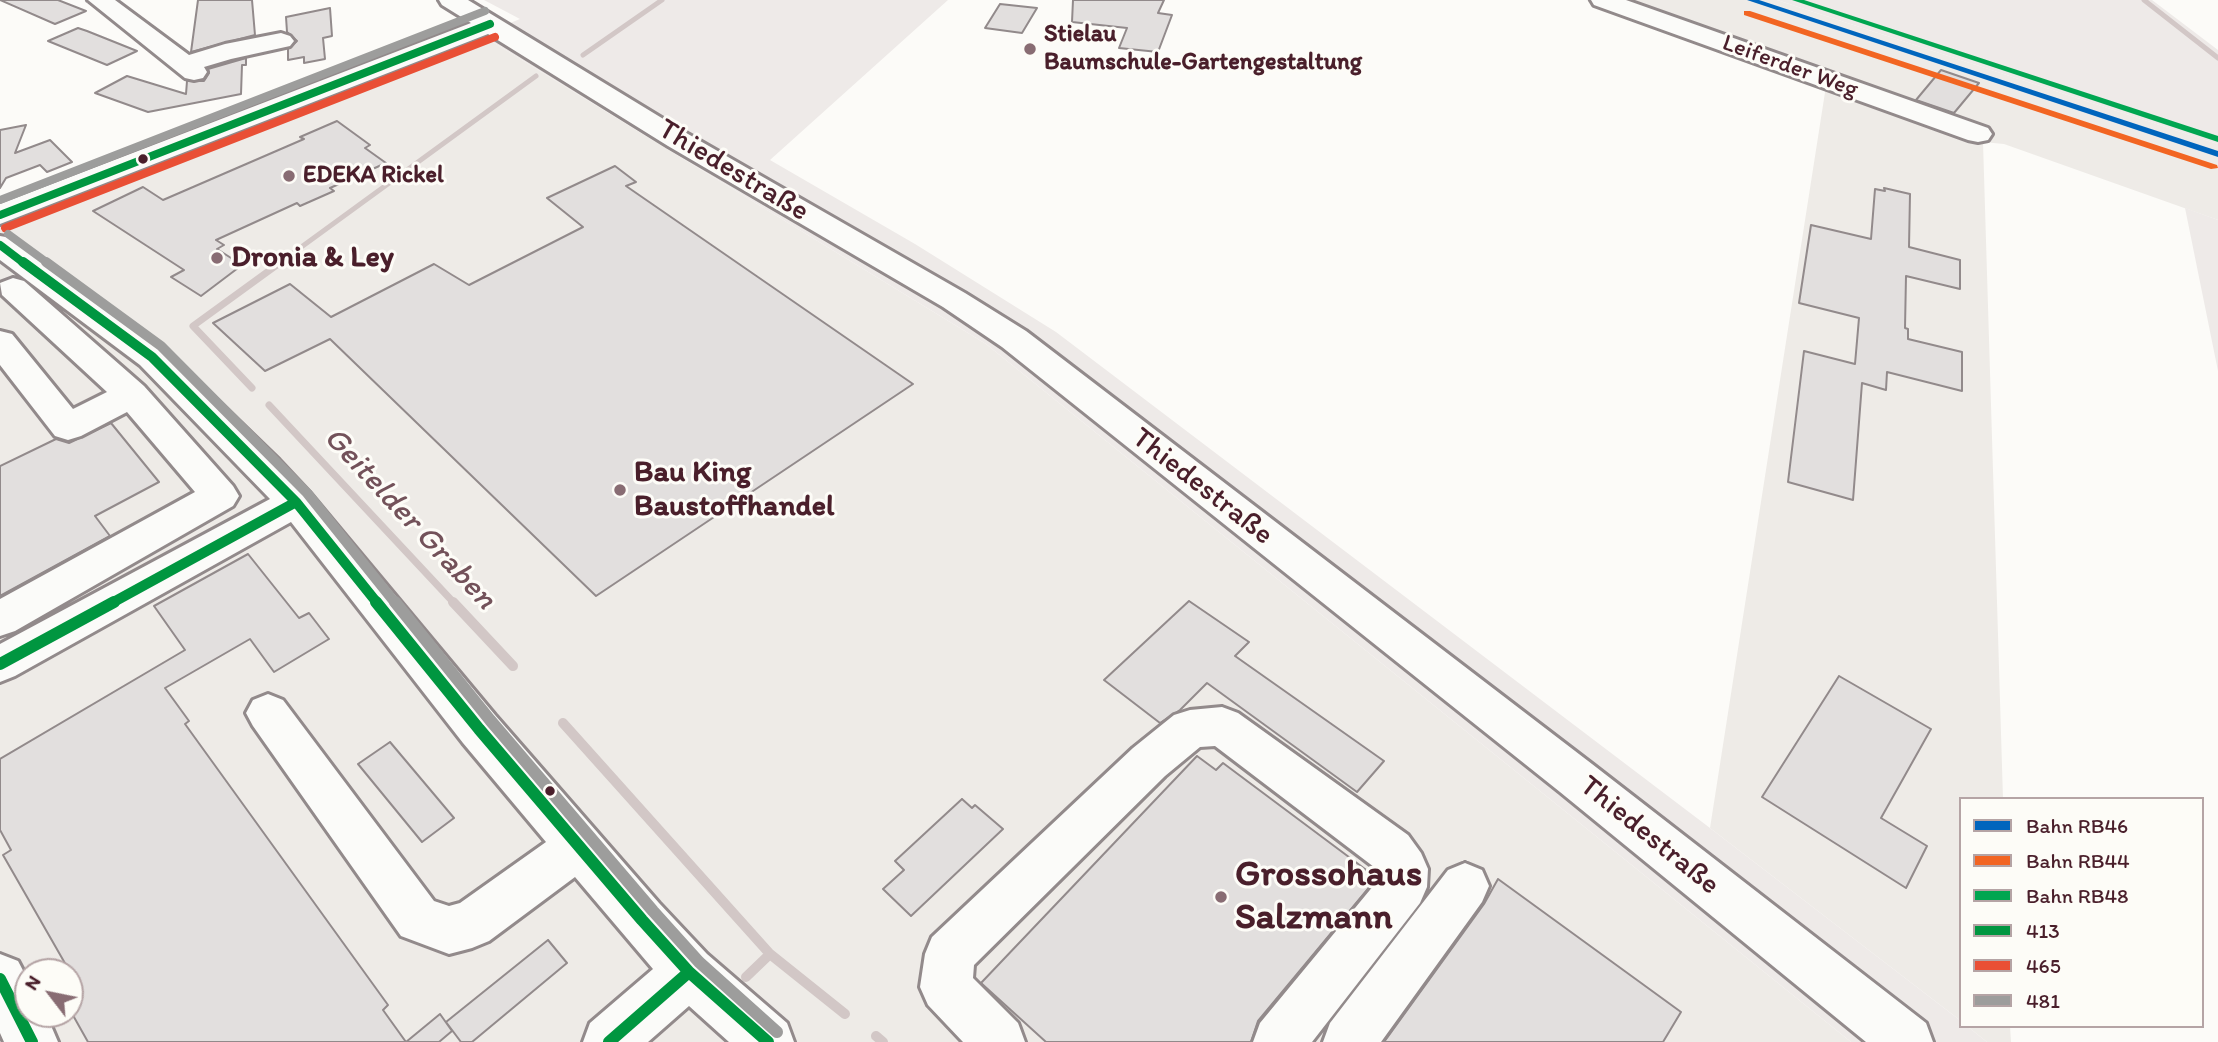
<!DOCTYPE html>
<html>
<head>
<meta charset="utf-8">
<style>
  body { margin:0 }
  #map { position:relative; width:2218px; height:1042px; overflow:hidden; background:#fcfbf8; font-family:Itim,sans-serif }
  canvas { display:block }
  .legend { position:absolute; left:1959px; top:797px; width:245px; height:231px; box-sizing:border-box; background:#fdfcf7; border:2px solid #b5a4a5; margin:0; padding:9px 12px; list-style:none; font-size:21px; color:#4a1f2b }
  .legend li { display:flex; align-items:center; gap:14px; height:35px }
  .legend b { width:35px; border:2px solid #b5a4a5 }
  .north { position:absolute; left:14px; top:958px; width:70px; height:70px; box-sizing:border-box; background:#fdfcf7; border:2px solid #b5a4a5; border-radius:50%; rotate:302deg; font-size:19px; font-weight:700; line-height:28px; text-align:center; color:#4a1f2b }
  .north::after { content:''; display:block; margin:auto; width:24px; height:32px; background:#886c73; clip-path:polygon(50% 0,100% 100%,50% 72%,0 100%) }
</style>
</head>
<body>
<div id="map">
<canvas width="2218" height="1042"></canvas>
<ul class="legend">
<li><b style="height:9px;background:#0065bd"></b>Bahn RB46</li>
<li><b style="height:9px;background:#f26522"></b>Bahn RB44</li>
<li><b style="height:9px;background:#00a651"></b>Bahn RB48</li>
<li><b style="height:9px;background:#009640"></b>413</li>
<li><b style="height:9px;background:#e94f35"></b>465</li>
<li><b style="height:9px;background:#9d9d9c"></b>481</li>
</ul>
<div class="north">N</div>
</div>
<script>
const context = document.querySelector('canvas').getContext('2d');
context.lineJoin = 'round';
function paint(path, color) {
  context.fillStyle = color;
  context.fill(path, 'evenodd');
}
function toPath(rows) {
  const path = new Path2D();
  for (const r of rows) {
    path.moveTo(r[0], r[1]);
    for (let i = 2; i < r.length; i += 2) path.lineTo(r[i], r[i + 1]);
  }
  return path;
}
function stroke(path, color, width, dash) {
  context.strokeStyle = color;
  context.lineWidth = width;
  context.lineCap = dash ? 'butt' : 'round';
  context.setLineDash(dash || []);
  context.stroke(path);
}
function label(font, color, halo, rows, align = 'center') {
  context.font = font + ' Itim,sans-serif';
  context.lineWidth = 6;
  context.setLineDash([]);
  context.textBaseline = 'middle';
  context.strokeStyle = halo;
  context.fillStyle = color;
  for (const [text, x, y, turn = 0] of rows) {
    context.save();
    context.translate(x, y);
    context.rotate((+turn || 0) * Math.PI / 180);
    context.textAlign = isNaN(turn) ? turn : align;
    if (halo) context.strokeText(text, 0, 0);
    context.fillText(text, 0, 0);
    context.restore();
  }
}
const built = toPath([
  [1586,0,1777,0,2218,144,2218,220,2004,144,1983,142,2003,799,1961,799,1961,1021,1710,828,1826,86],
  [481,35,986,344,1851,1042,0,1042,0,224],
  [28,972,70,972,70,1014,28,1014],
  [1967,1026,2010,1026,2011,1042,1987,1042]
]);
const green = toPath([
  [484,0,948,0,770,160,915,244,1056,332,1710,828,1961,1021,1961,1026,1967,1026,1987,1042,1851,1042,986,344,481,35,520,19],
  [1777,0,2152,0,2218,50,2218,144],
  [2185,208,2218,220,2218,371]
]);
const streamFar2 = toPath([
  [2144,0,2218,58],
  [583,55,662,0],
  [278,264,536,76]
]);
const streamFar1 = toPath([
  [252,388,193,326,281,262],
  [269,405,455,604]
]);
const stream = toPath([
  [453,602,513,666],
  [563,723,770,954,845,1014],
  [746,977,770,954],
  [876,1036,883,1042]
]);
const building = toPath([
  [0,0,58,0,86,11,55,24,0,0],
  [198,0,252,0,255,35,191,52,198,0],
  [1073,0,1164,0,1158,13,1172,15,1158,52,1119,48,1127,28,1072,22,1073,0],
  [1000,4,1037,8,1022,33,985,28,1000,4],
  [330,8,332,36,323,38,325,59,304,63,304,57,288,60,288,49,297,41,287,32,286,17,330,8],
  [78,28,87,31,137,51,107,65,48,41,78,28],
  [246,58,246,65,242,65,241,94,148,112,95,93,127,76,186,94,187,81,204,81,209,73,208,69,246,58],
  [1941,70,1979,83,1954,113,1916,100,1941,70],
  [337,121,370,145,365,148,386,163,330,188,334,191,300,206,297,203,216,240,224,245,217,249,242,265,201,296,171,277,184,270,93,211,143,187,163,200,304,139,300,137,337,121],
  [26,125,15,153,50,140,72,162,47,172,40,165,6,178,0,188,0,130,26,125],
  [615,166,636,182,626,186,913,384,596,596,330,339,265,371,213,323,290,284,331,317,434,264,469,285,583,227,547,198,615,166],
  [1884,188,1910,194,1909,247,1960,260,1960,289,1906,276,1905,328,1908,329,1908,339,1962,352,1962,391,1887,372,1886,390,1862,383,1853,500,1788,482,1804,351,1855,364,1859,318,1799,303,1811,225,1871,239,1875,189,1885,191,1884,188],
  [111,423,159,482,95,516,110,536,0,596,0,466,56,439,69,443,111,423],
  [248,554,299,618,309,613,329,639,274,672,250,639,165,688,189,721,185,724,388,1005,383,1010,406,1042,440,1014,452,1031,439,1042,88,1042,70,1010,70,972,3,855,11,850,0,830,0,759,185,650,154,606,248,554],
  [1189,601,1249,642,1235,656,1384,761,1357,792,1207,683,1180,710,1160,723,1104,680,1189,601],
  [1839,676,1931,729,1881,818,1927,846,1906,888,1762,797,1839,676],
  [390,742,454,818,422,842,358,764,390,742],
  [1197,756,1216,770,1223,763,1377,878,1258,1021,1251,1042,1046,1042,981,983,1197,756],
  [962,799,972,808,975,805,1003,829,911,916,883,889,904,870,895,861,962,799],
  [1498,879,1681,1012,1663,1042,1384,1042,1484,904,1498,879],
  [548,940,567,963,472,1042,461,1042,446,1022,548,940]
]);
const minor = toPath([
  [88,0,115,0,189,55,225,44,281,33,290,36,294,41,290,46,231,59,204,67,207,72,203,78,194,80,185,78,88,0],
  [439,0,468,0,688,134,965,293,1026,331,1592,764,1926,1023,1933,1042,1866,1042,1560,792,1002,347,943,307,668,146,488,34,0,224,0,204,471,23,442,5,439,0],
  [1591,0,1626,0,1988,128,1992,134,1988,140,1978,142,1968,140,1594,5,1591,0],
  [0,236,11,238,164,349,279,460,309,492,495,715,659,903,707,954,787,1023,794,1042,729,1042,689,1006,648,1042,583,1042,590,1023,653,969,575,877,489,941,472,948,449,954,401,936,253,726,246,713,253,700,268,694,283,700,434,901,449,906,460,903,546,842,463,743,291,522,15,676,0,682,0,644,270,499,140,365,0,260,0,236],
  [13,278,24,281,144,386,233,486,239,496,233,506,15,631,0,636,0,599,195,492,127,412,81,436,68,440,55,436,0,365,0,331,12,334,73,409,107,392,2,295,0,283,13,278],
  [1222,707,1238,713,1408,835,1421,853,1428,869,1427,887,1420,903,1312,1042,1253,1042,1260,1023,1379,879,1380,874,1374,867,1215,746,1200,747,1165,776,974,965,973,978,1018,1023,1025,1042,963,1042,928,1005,920,987,925,954,932,937,1133,748,1174,715,1190,710,1222,707],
  [1465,863,1482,870,1489,886,1482,902,1381,1042,1323,1042,1330,1023,1448,870,1465,863],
  [0,954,18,961,28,980,28,1014,46,1014,58,1042,4,1042,0,1033,0,954]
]);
const bus1Far2 = toPath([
  [0,215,490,24],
  [0,245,25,264]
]);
const bus1Far1 = toPath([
  [23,262,152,357,296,502,378,604],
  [110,604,296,502]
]);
const bus1 = toPath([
  [376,602,479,729,642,920,689,972,768,1042],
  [0,664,114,602],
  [0,979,32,1042],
  [609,1042,689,972]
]);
const bus2 = toPath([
  [5,228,495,37]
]);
const bus3Far2 = toPath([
  [0,200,485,11],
  [8,234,49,264]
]);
const bus3Far1 = toPath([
  [46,262,161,346,307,493,396,604]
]);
const bus3 = toPath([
  [395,602,490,720,653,911,699,962,777,1032]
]);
const rail1 = toPath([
  [1747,0,1759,0,2218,151,2218,157,1747,0]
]);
const rail2 = toPath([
  [1744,11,1750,11,2217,165,2218,168,2211,169,1744,15,1744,11]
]);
const rail3 = toPath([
  [1792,0,1804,0,2218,136,2218,142,1792,0]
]);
const markers = [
  [1030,49,7,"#886c73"],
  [143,159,6,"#4a1f2b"],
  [289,176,7,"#886c73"],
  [217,258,7,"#886c73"],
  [620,490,7,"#886c73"],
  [550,791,6,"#4a1f2b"],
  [1221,897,7,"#886c73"]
];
const farPoinames = [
  ["Stielau",1044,35],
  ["Baumschule-Gartengestaltung",1044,63],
  ["EDEKA Rickel",303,176]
];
const farStreetnames = [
  ["Leiferder Weg",1790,67,20]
];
const streetNames = [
  ["Thiedestraße",733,171,31],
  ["Thiedestraße",1202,487,38],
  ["Thiedestraße",1649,836,39]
];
const poiNames = [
  ["Dronia & Ley",231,258],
  ["Bau King",634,473],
  ["Baustoffhandel",634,507]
];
const waterNames = [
  ["Geitelder Graben",409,519,47]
];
const nearPoinames = [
  ["Grossohaus",1235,876],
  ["Salzmann",1235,919]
];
paint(built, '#eeebe7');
paint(green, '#eeeae8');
stroke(streamFar2, '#d2c7c6', 5);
stroke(streamFar1, '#d2c7c6', 7);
stroke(stream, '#d2c7c6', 10);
paint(building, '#e2dfde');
stroke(building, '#928a8b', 2);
stroke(minor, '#928a8b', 6);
paint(minor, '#fbfbf9');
stroke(bus1Far2, '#009640', 8);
stroke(bus1Far1, '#009640', 10);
stroke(bus1, '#009640', 12);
stroke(bus2, '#e94f35', 8);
stroke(bus3Far2, '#9d9d9c', 8);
stroke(bus3Far1, '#9d9d9c', 10);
stroke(bus3, '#9d9d9c', 12);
paint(rail1, '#0065bd');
paint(rail2, '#f26522');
paint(rail3, '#00a651');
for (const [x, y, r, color] of markers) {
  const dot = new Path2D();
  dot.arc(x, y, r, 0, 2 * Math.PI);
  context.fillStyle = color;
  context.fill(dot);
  stroke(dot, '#fdfcf7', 2.5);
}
label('bold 24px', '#4a1f2b', '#fdfcf7', farPoinames, 'left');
label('24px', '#4a1f2b', '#fdfcf7', farStreetnames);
label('30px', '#4a1f2b', '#fdfcf7', streetNames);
label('bold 30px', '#4a1f2b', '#fdfcf7', poiNames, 'left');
label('italic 32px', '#73525a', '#fdfcf7', waterNames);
label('bold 37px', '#4a1f2b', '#fdfcf7', nearPoinames, 'left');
</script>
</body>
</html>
